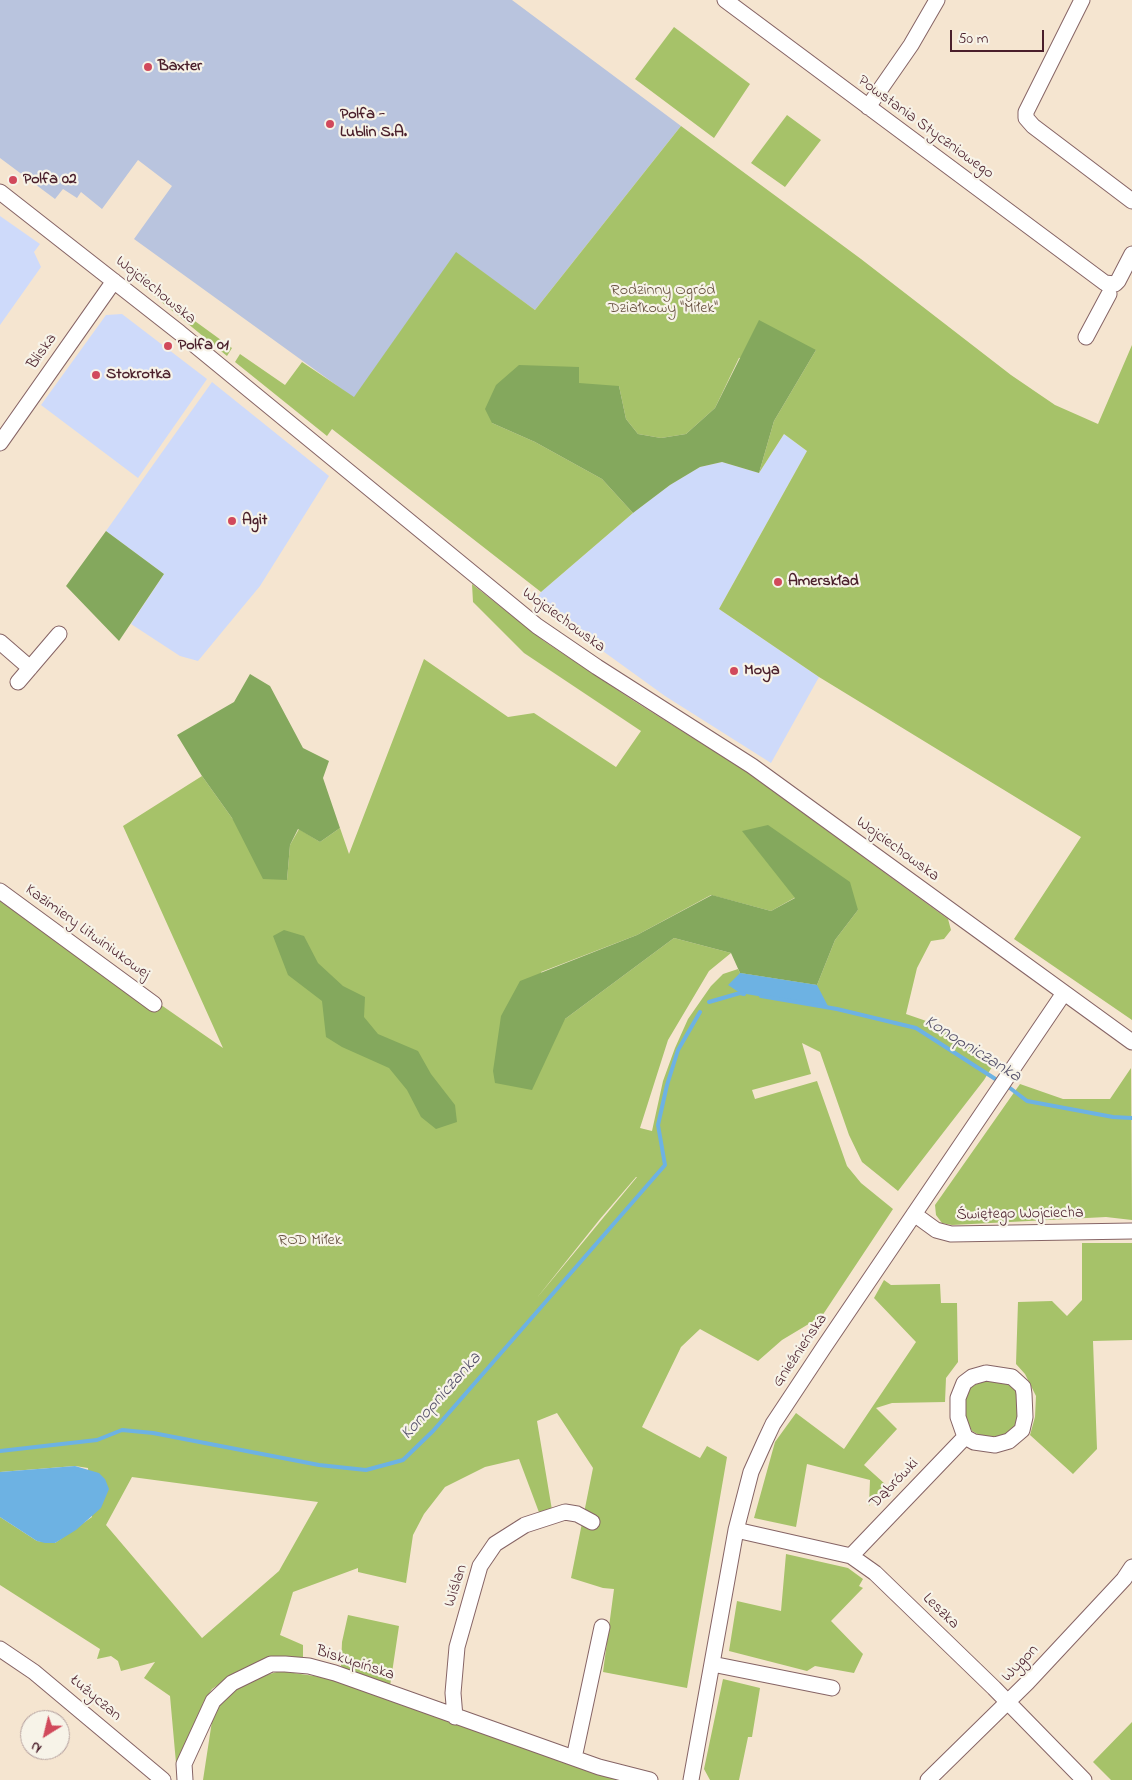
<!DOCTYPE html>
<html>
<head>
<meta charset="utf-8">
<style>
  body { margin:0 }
  #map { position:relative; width:1132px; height:1780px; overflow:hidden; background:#f5e5d0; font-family:"Indie Flower",sans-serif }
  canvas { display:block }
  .north { position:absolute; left:20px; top:1710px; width:50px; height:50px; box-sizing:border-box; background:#f7f3e8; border:1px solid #b29e9c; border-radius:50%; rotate:216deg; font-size:14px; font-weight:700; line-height:20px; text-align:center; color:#4a1f2b }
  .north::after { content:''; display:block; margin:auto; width:18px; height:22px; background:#d1495b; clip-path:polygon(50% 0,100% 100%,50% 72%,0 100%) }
  .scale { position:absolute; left:950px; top:30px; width:94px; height:22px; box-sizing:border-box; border:2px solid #4a1f2b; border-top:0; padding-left:6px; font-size:15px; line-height:18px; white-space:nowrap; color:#4a1f2b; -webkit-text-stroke:4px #f7f3e8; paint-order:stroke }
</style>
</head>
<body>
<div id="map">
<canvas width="1132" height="1780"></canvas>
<div class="north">N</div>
<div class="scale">50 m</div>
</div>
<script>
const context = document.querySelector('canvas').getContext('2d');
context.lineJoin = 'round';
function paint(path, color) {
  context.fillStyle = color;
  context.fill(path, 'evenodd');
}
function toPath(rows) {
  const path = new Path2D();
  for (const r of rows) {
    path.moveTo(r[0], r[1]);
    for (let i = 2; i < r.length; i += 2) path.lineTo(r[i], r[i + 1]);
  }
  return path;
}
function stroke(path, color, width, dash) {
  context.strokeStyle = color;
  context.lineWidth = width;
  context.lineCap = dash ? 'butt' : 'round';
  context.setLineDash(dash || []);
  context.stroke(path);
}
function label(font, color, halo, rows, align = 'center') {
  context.font = font + ' "Indie Flower",sans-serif';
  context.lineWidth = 4.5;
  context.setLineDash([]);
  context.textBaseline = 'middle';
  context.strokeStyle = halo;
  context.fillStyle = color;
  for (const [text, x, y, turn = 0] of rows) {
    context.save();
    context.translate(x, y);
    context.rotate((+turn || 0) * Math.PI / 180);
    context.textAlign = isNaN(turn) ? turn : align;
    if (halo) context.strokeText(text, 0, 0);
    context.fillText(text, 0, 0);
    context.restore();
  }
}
const built = toPath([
  [0,216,40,244,34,252,41,267,0,325],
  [122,314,207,379,138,478,41,405,106,315],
  [212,382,329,476,260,586,198,661,180,656,131,624,164,574,106,531],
  [784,434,807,451,719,609,819,677,771,763,665,696,535,602,541,592,633,513,670,485,700,467,722,462,759,473]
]);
const industrial = toPath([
  [0,0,512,0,681,126,535,310,456,253,354,398,134,239,172,186,138,160,102,209,81,192,77,198,63,189,55,199,0,158]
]);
const green = toPath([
  [674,27,750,84,714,138,635,79],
  [787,115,821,140,785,187,751,163],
  [681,126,861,259,1011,375,1055,405,1098,424,1132,345,1132,1020,1014,939,1081,837,819,677,719,609,807,451,784,434,759,473,774,421,816,350,739,358,715,408,686,434,661,438,638,434,626,419,619,386,492,423,535,442,602,479,633,513,541,592,332,429,327,436,235,362,240,354,285,385,302,362,354,397,456,252,535,310],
  [141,276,146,276,152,280,148,287,232,348,227,356,141,285,137,278],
  [472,584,544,641,634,701,744,770,948,919,951,930,944,939,931,941,917,968,906,1014,932,1023,995,1062,984,1080,898,1191,862,1162,849,1135,820,1052,802,1043,811,1074,752,1090,755,1099,817,1081,847,1166,861,1183,893,1209,822,1316,782,1340,758,1361,700,1329,681,1347,642,1427,700,1458,707,1446,727,1457,687,1688,603,1672,614,1589,603,1588,571,1578,593,1468,557,1413,537,1421,552,1510,540,1515,519,1459,485,1467,445,1487,424,1514,413,1535,406,1583,358,1572,358,1568,293,1592,280,1635,303,1645,303,1660,259,1662,236,1673,212,1689,203,1703,200,1715,176,1763,170,1696,144,1678,155,1662,121,1671,118,1661,111,1656,97,1659,100,1649,0,1585,0,1517,37,1541,55,1543,92,1517,88,1468,75,1466,0,1472,0,893,223,1048,123,826,202,776,232,818,287,880,290,845,299,829,320,842,340,828,349,854,424,659,508,717,534,713,616,767,641,731,524,653,473,602],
  [743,831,858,910,835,940,817,985,740,973,738,969,723,974,711,986,688,1019,675,1048,663,1081,652,1131,640,1128,668,1040,709,971,731,953,674,938,565,1019,541,972,637,935,711,895,771,911,796,897],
  [636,1177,637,1177,536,1299,600,1219],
  [132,1477,318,1502,279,1571,202,1638,106,1525],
  [1131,1068,1132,1220,1106,1217,952,1225,942,1223,936,1215,935,1205,1020,1084,1063,1099,1110,1099],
  [1082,1243,1132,1243,1132,1340,1093,1341,1097,1449,1073,1474,1030,1435,1035,1417,1036,1396,1025,1374,1016,1364,1018,1302,1052,1301,1067,1316,1082,1300],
  [884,1280,891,1285,940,1284,941,1303,957,1303,958,1362,946,1378,945,1402,892,1403,876,1408,897,1429,864,1465,885,1484,869,1506,870,1480,807,1464,796,1527,754,1518,775,1442,796,1413,844,1449,916,1342,874,1298],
  [998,1380,1010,1384,1015,1388,1018,1393,1020,1415,1012,1433,996,1437,983,1437,972,1431,966,1420,964,1404,966,1394,970,1388,982,1381],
  [786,1554,848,1568,863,1579,859,1586,863,1588,831,1621,863,1654,854,1673,815,1666,807,1671,729,1651,737,1601,781,1611],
  [348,1615,399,1626,390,1686,349,1674,341,1666,342,1642],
  [280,1671,328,1678,404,1706,625,1780,203,1780,212,1721,222,1698,253,1679],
  [723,1679,760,1688,752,1737,748,1737,739,1780,710,1780,704,1769],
  [1132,1722,1132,1780,1111,1780,1093,1762]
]);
const forest = toPath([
  [759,320,816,350,774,421,759,473,722,462,700,467,670,485,633,513,602,479,535,442,492,423,485,409,496,385,519,365,579,367,579,383,619,386,626,419,638,434,661,438,686,434,715,408],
  [106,531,164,574,119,641,66,586],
  [250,674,270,686,303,748,329,761,323,778,340,828,320,842,298,829,290,845,287,880,263,879,232,818,202,776,177,735,234,702],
  [768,825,850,882,858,910,835,940,817,985,740,973,731,953,674,938,565,1019,532,1090,495,1083,493,1071,501,1016,520,981,637,935,712,895,771,911,795,898,742,831],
  [284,930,304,936,318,963,343,986,365,997,364,1017,378,1034,418,1051,431,1074,455,1105,457,1122,436,1129,421,1117,407,1090,389,1068,342,1047,326,1037,322,1001,288,975,273,936]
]);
const water = toPath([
  [740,973,817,985,829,1008,740,993,728,985],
  [75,1466,99,1473,105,1479,109,1489,101,1508,76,1530,55,1543,45,1543,37,1541,0,1517,0,1472]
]);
const stream = toPath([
  [761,996,837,1009,916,1028,1000,1082],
  [709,1002,740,993,744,994],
  [1006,1085,1027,1101,1113,1117,1132,1118],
  [0,1451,97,1440,122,1430,153,1433,319,1465,366,1470,403,1460,433,1431,665,1165,658,1125,667,1085,678,1050,700,1012]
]);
const minor = toPath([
  [725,0,1105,283,1115,284,1118,281,1132,254],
  [1082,0,1026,112,1026,118,1033,126,1132,201],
  [868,107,911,45,937,0],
  [0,192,180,333,537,626,597,667,752,766,1132,1042],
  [1086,337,1109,294],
  [0,443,114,281],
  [0,642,30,668],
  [18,682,59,634],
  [0,891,154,1004],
  [914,1214,936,1230,951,1234,1132,1231],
  [986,1373,1012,1377,1023,1387,1024,1394,1025,1417,1022,1430,1009,1441,995,1445,974,1442,965,1437,958,1417,958,1398,964,1383,972,1377,986,1373],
  [736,1530,851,1556,875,1573,994,1688,1084,1780],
  [851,1556,965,1437],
  [0,1649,34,1672,163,1780],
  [712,1664,832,1688],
  [455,1717,453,1693,457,1647,480,1566,495,1544,525,1525,565,1512,577,1514,592,1522],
  [574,1758,602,1627],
  [185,1780,184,1764,213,1701,232,1683,271,1664,285,1664,309,1666,335,1673,599,1767,650,1780],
  [691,1780,736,1530,751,1472,765,1441,773,1424,824,1347,1064,993],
  [928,1780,1027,1683,1124,1579,1132,1567]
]);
const markers = [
  [148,67,5,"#d1495b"],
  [330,124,5,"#d1495b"],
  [13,180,5,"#d1495b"],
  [168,346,5,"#d1495b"],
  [96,375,5,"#d1495b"],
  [232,521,5,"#d1495b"],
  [778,582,5,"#d1495b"],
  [734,671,5,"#d1495b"]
];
const poiNames = [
  ["Baxter",158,67],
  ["Polfa -",340,115],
  ["Lublin S.A.",340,133],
  ["Polfa 02",23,180],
  ["Polfa 01",178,346],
  ["Stokrotka",106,375],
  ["Agit",242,521],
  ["Amerskład",788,582],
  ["Moya",744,671]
];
const streetNames = [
  ["Powstania Styczniowego",925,128,36],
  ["Wojciechowska",155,291,39],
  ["Bliska",43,352,-55],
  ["Wojciechowska",563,621,36],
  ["Wojciechowska",897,850,36],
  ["Kazimiery Litwiniukowej",87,933,36],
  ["Świętego Wojciecha",1020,1215,-1],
  ["Gnieźnieńska",801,1351,-56],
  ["Dąbrówki",895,1484,-46],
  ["Wiślan",457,1586,-72],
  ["Leszka",940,1612,44],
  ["Biskupińska",355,1664,18],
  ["Wygon",1021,1664,-46],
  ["Łużyczan",95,1699,40]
];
const parkNames = [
  ["Rodzinny Ogród",663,291],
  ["Działkowy \"Miłek\"",663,309],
  ["ROD Miłek",310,1241]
];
const waterNames = [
  ["Konopniczanka",972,1050,32],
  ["Konopniczanka",442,1397,-48]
];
paint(built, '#cedafa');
paint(industrial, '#b9c4de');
paint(green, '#a6c269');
paint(forest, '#84a85d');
paint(water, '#6db2e3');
stroke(stream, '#6db2e3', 4);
stroke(minor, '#866465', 17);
stroke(minor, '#fff', 15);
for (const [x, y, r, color] of markers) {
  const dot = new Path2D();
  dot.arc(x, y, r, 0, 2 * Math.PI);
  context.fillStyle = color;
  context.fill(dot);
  stroke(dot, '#f7f3e8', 2);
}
label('bold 16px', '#4a1f2b', '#f7f3e8', poiNames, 'left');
label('16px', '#4a1f2b', '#f7f3e8', streetNames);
label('16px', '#66503e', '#f7f3e8', parkNames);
label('italic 18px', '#56526b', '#f7f3e8', waterNames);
</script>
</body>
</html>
